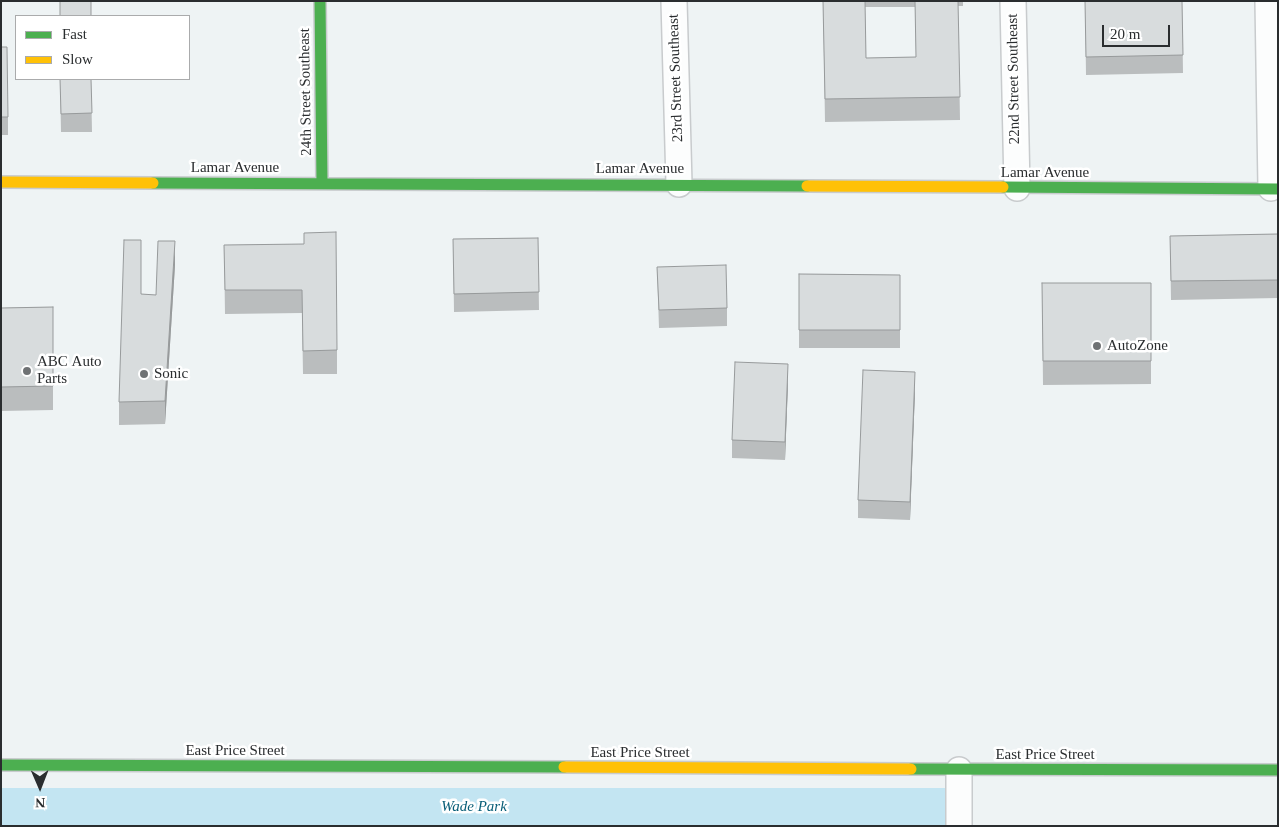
<!DOCTYPE html>
<html>
<head>
<meta charset="utf-8">
<style>
  body { margin:0 }
  #map { position:relative; width:1279px; height:827px; overflow:hidden; background:#eef3f4; font-family:Georgia,serif }
  canvas { display:block }
  .frame { position:absolute; inset:0; border:2px solid #2a2d2f; pointer-events:none }
  .legend { position:absolute; left:15px; top:15px; width:175px; height:65px; box-sizing:border-box; background:#fff; border:1px solid #aaabac; margin:0; padding:6px 9px; list-style:none; font-size:15px; color:#2a2d2f }
  .legend li { display:flex; align-items:center; gap:10px; height:25px }
  .legend b { width:25px; border:1px solid #aaabac }
  .north { position:absolute; left:15px; top:762px; width:50px; height:50px; -webkit-text-stroke:4px #fff; paint-order:stroke; rotate:179deg; font-size:14px; font-weight:700; line-height:20px; text-align:center; color:#2a2d2f }
  .north::after { content:''; display:block; margin:auto; width:18px; height:22px; background:#2a2d2f; clip-path:polygon(50% 0,100% 100%,50% 72%,0 100%) }
  .scale { position:absolute; left:1102px; top:25px; width:68px; height:22px; box-sizing:border-box; border:2px solid #2a2d2f; border-top:0; padding-left:6px; font-size:15px; line-height:18px; white-space:nowrap; color:#2a2d2f; -webkit-text-stroke:4px #fff; paint-order:stroke }
</style>
</head>
<body>
<div id="map">
<canvas width="1279" height="827"></canvas>
<div class="frame"></div>
<ul class="legend">
<li><b style="height:6px;background:#4caf50"></b>Fast</li>
<li><b style="height:6px;background:#ffc107"></b>Slow</li>
</ul>
<div class="north">N</div>
<div class="scale">20 m</div>
</div>
<script>
const context = document.querySelector('canvas').getContext('2d');
context.lineJoin = 'round';
function paint(path, color) {
  context.fillStyle = color;
  context.fill(path, 'evenodd');
}
function toPath(rows) {
  const path = new Path2D();
  for (const r of rows) {
    path.moveTo(r[0], r[1]);
    for (let i = 2; i < r.length; i += 2) path.lineTo(r[i], r[i + 1]);
  }
  return path;
}
function stroke(path, color, width, dash) {
  context.strokeStyle = color;
  context.lineWidth = width;
  context.lineCap = dash ? 'butt' : 'round';
  context.setLineDash(dash || []);
  context.stroke(path);
}
function label(font, color, halo, rows, align = 'center') {
  context.font = font + ' Georgia,serif';
  context.lineWidth = 5;
  context.setLineDash([]);
  context.textBaseline = 'middle';
  context.strokeStyle = halo;
  context.fillStyle = color;
  for (const [text, x, y, turn = 0] of rows) {
    context.save();
    context.translate(x, y);
    context.rotate((+turn || 0) * Math.PI / 180);
    context.textAlign = isNaN(turn) ? turn : align;
    if (halo) context.strokeText(text, 0, 0);
    context.fillText(text, 0, 0);
    context.restore();
  }
}
const green = toPath([
  [1,788,946,788,947,826,1,826]
]);
const street = toPath([
  [674,1,679,184],
  [1013,1,1017,188],
  [1268,1,1271,188],
  [959,770,959,826]
]);
const fast = toPath([
  [320,1,322,183],
  [153,183,807,186],
  [1003,187,1278,189],
  [1,765,564,767],
  [911,769,1278,770]
]);
const slow = toPath([
  [1,182,153,183],
  [807,186,1003,187],
  [564,767,911,769]
]);
const wall = toPath([
  [823,1,963,1,963,6,958,6,960,120,825,122],
  [865,7,915,7,916,57,866,58],
  [1085,1,1182,1,1183,73,1086,75],
  [1,47,8,117,8,135,1,135],
  [60,79,91,79,92,132,61,132],
  [1278,234,1278,298,1171,300,1170,236],
  [538,238,539,310,454,312,453,239],
  [304,244,337,350,337,374,303,374,302,313,225,314,224,245],
  [175,265,165,424,119,425,119,402,141,294,156,295],
  [657,267,727,308,727,326,659,328],
  [799,274,900,275,900,348,799,348],
  [1042,283,1151,283,1151,384,1043,385],
  [53,307,53,410,1,411,1,308],
  [788,383,785,460,732,458,732,440],
  [915,391,910,520,858,518,858,500]
]);
const shadedWall = toPath([
  [175,241,175,265,165,424,165,401],
  [788,364,788,383,785,460,785,442],
  [915,372,915,391,910,520,910,502]
]);
const building = toPath([
  [60,1,91,1,91,16,60,16,60,1],
  [823,1,865,1,866,58,916,57,915,1,958,1,960,97,825,99,823,1],
  [1085,1,1182,1,1183,55,1086,57,1085,1],
  [1,47,7,47,8,117,1,117,1,47],
  [60,79,91,79,92,113,61,114,60,79],
  [336,232,337,350,303,351,302,290,225,290,224,245,304,244,304,233,336,232],
  [1278,234,1278,280,1171,281,1170,236,1278,234],
  [538,238,539,292,454,294,453,239,538,238],
  [124,240,141,240,141,294,156,295,158,241,175,241,165,401,119,402,124,240],
  [726,265,727,308,659,310,657,267,726,265],
  [799,274,900,275,900,330,799,330,799,274],
  [1042,283,1151,283,1151,361,1043,361,1042,283],
  [53,307,53,386,1,387,1,308,53,307],
  [735,362,788,364,785,442,732,440,735,362],
  [863,370,915,372,910,502,858,500,863,370]
]);
const markers = [
  [1097,346,5,"#6f7274"],
  [27,371,5,"#6f7274"],
  [144,374,5,"#6f7274"]
];
const streetNames = [
  ["23rd Street Southeast",676,78,-92],
  ["22nd Street Southeast",1014,79,-91],
  ["24th Street Southeast",306,92,-91],
  ["Lamar Avenue",235,168],
  ["Lamar Avenue",640,169],
  ["Lamar Avenue",1045,173],
  ["East Price Street",235,751],
  ["East Price Street",640,753],
  ["East Price Street",1045,755]
];
const poiNames = [
  ["AutoZone",1107,346],
  ["ABC Auto",37,362],
  ["Parts",37,379],
  ["Sonic",154,374]
];
const parkNames = [
  ["Wade Park",474,807]
];
paint(green, '#c3e5f2');
stroke(street, '#c8cbcd', 28);
stroke(fast, '#c8cbcd', 14);
stroke(slow, '#c8cbcd', 14);
stroke(street, '#fcfdfd', 25);
stroke(fast, '#4caf50', 11);
stroke(slow, '#ffc107', 11);
paint(wall, '#babdbe');
paint(shadedWall, '#979a9b');
paint(building, '#d8dcdd');
stroke(building, '#979a9b', 1);
for (const [x, y, r, color] of markers) {
  const dot = new Path2D();
  dot.arc(x, y, r, 0, 2 * Math.PI);
  context.fillStyle = color;
  context.fill(dot);
  stroke(dot, '#fff', 2);
}
label('15px', '#2a2d2f', '#fff', streetNames);
label('15px', '#2a2d2f', '#fff', poiNames, 'left');
label('italic 15px', '#075d77', '#fff', parkNames);
</script>
</body>
</html>
